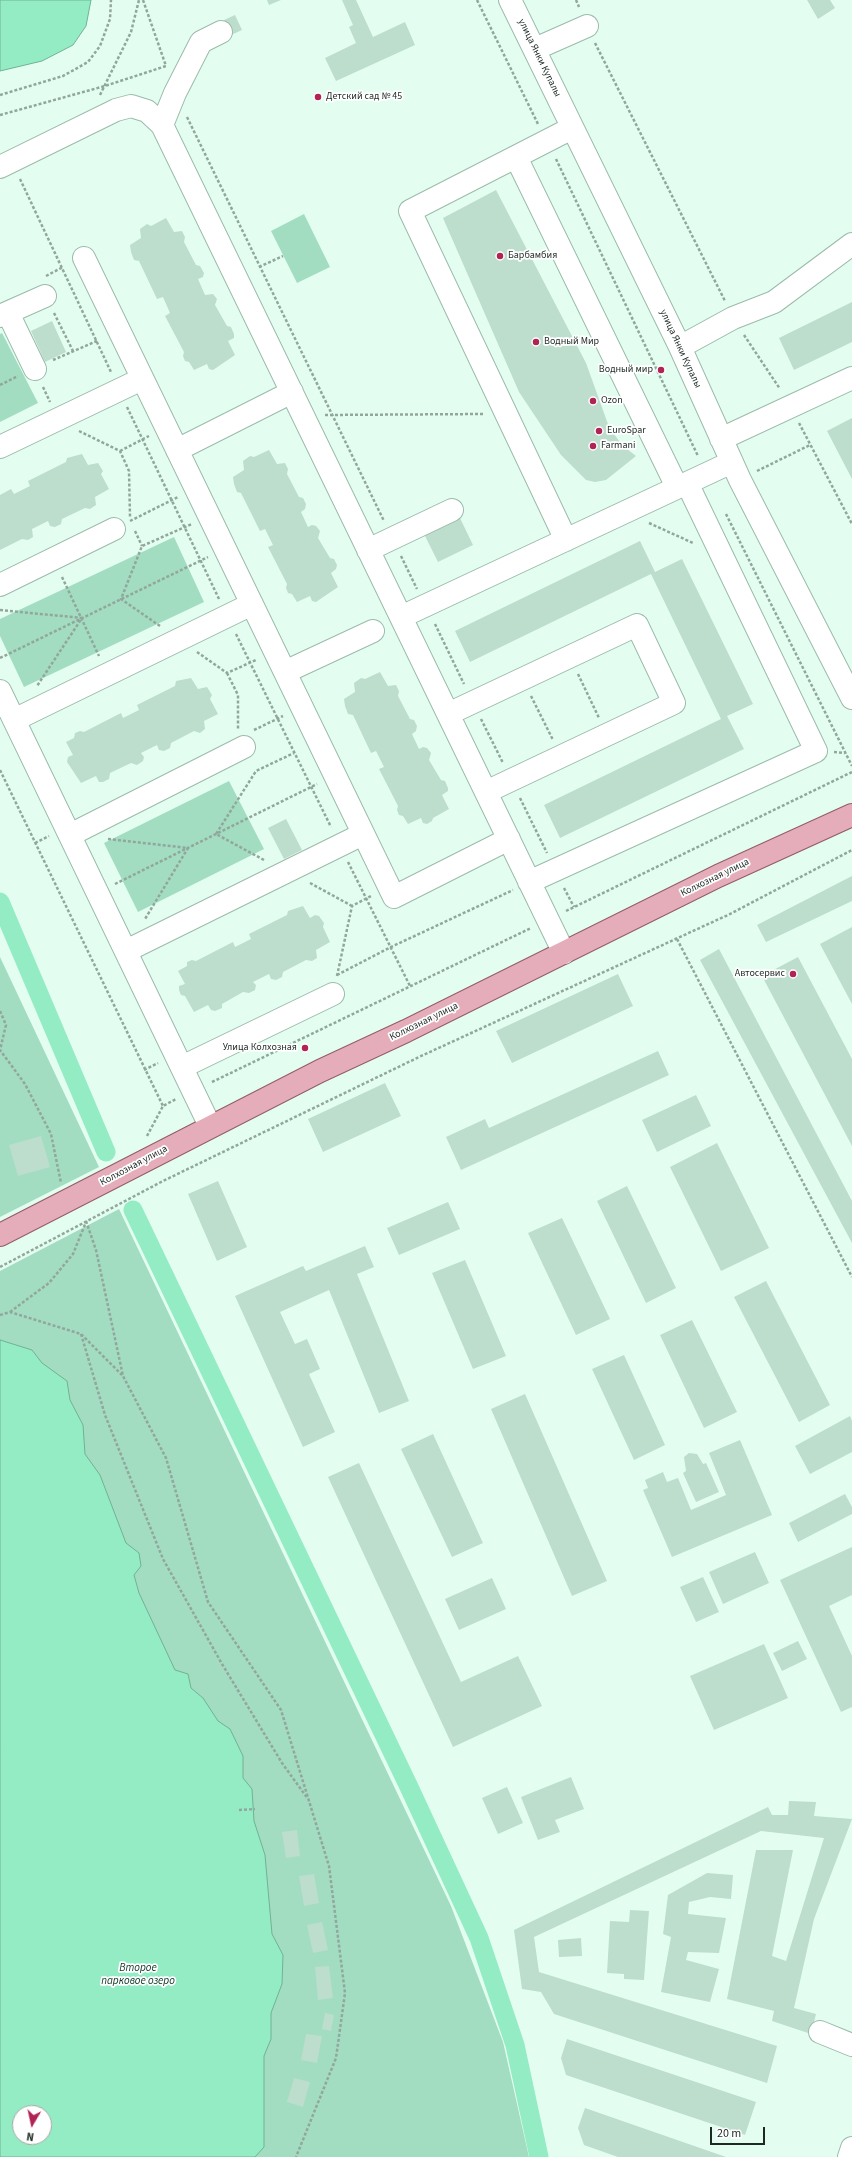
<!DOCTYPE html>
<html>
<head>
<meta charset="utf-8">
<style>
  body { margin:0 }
  #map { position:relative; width:852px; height:2157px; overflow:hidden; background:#e3fef0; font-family:"Source Sans 3",sans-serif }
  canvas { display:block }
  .north { position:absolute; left:12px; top:2105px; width:40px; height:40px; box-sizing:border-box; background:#fff; border:1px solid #a5a9a7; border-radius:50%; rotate:189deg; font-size:11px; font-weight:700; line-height:16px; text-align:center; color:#1d2923 }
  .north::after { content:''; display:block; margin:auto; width:14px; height:18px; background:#b22355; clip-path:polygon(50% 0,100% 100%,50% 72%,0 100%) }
  .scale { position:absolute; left:710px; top:2127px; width:55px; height:18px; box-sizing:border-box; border:2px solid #1d2923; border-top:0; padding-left:5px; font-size:12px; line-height:14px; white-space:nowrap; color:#1d2923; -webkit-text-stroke:3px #fff; paint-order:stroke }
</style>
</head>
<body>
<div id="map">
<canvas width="852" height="2157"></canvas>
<div class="north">N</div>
<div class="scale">20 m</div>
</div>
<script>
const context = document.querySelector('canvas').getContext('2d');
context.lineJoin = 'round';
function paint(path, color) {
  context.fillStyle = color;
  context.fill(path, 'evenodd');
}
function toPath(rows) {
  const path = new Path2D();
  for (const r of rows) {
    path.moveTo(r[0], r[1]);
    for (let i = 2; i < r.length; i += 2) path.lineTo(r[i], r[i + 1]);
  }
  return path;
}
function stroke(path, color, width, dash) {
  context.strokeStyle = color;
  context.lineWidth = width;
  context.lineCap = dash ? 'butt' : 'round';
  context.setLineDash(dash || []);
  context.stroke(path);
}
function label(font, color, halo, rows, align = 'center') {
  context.font = font + ' "Source Sans 3",sans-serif';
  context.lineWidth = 3.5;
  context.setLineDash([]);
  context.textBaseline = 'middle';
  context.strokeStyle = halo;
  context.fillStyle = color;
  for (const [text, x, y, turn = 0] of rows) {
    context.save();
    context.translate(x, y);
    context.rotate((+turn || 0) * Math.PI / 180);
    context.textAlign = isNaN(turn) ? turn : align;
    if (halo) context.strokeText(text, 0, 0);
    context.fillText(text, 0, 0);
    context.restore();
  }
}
const green = toPath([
  [304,214,330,267,297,283,271,231],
  [2,333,38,403,0,422,0,334],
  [174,537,204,602,24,687,0,636,0,619],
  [229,781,264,849,138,912,104,843],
  [0,957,99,1167,0,1217],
  [119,1209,451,1906,503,2042,529,2157,0,2157,0,1271],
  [20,2113,44,2113,44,2137,20,2137]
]);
const water = toPath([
  [0,0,91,0,86,26,73,45,42,61,0,71,0,0],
  [0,1340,32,1350,42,1363,67,1381,70,1400,83,1425,85,1454,100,1475,126,1543,139,1553,141,1566,134,1575,139,1593,175,1670,188,1674,191,1688,203,1698,218,1721,230,1729,243,1756,243,1778,252,1789,254,1821,265,1855,272,1934,283,1955,282,1984,271,2013,271,2039,264,2056,264,2147,255,2157,0,2157,0,1340],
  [20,2113,44,2113,44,2137,20,2137,20,2113]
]);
const canal = toPath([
  [0,902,106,1152],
  [133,1210,409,1787,479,1938,515,2045,539,2157]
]);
const building = toPath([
  [267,0,281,0,269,5],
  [342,0,356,0,373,37,405,22,415,45,336,81,325,58,356,43,349,27,353,25],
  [807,0,830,0,835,8,818,19],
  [235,15,242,30,231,35,224,20],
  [496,190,586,363,609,427,622,445,636,456,606,480,595,482,586,480,561,455,519,392,443,218],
  [166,218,174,232,182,231,185,237,184,242,196,265,200,266,204,273,203,277,198,279,205,295,213,294,217,299,215,305,227,326,231,327,234,334,234,338,228,341,235,355,213,370,209,369,207,364,194,370,189,362,185,361,183,356,184,352,165,316,170,313,163,297,157,299,139,261,134,260,131,252,130,245,141,238,140,229,147,224,151,226],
  [852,302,852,342,794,370,779,338],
  [52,321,66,352,45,362,31,331],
  [852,418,852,479,827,431],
  [269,450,277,464,285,463,288,469,287,474,299,497,303,498,306,504,305,509,301,512,308,527,312,525,316,526,320,531,318,538,330,558,334,559,337,565,336,569,331,573,338,587,316,602,312,601,310,596,297,602,292,594,288,593,286,588,287,584,268,547,273,545,265,529,260,531,241,493,237,492,234,484,233,477,244,470,243,461,250,456,254,457],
  [82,454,88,465,98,463,103,471,101,474,109,489,95,497,96,505,90,509,85,508,62,519,61,524,55,527,50,526,48,521,32,529,33,537,28,540,22,539,0,550,0,495,11,489,14,494,30,486,28,481,66,462,67,458],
  [459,516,473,545,438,562,424,534],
  [640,541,655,572,682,559,753,704,727,716,744,749,560,838,544,805,721,719,651,574,470,662,455,631],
  [380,672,388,686,396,685,399,691,398,696,410,719,414,720,417,726,416,731,412,734,419,749,423,747,427,748,431,753,429,760,441,780,445,781,448,788,448,791,442,795,449,809,433,818,432,821,427,824,423,823,421,818,408,824,403,816,399,815,397,810,398,806,379,769,384,767,376,751,371,753,353,715,348,714,345,706,344,699,355,692,354,683,361,678,365,679],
  [191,678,198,689,207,687,212,695,210,699,218,714,204,721,205,729,200,733,194,731,171,743,170,748,164,751,159,750,157,745,141,753,144,757,143,761,137,765,131,763,110,773,109,779,103,782,99,782,96,776,81,783,67,762,68,757,73,755,66,742,74,738,75,733,80,731,84,732,121,713,123,718,139,710,137,705,175,686,176,681],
  [286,819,302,850,284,859,268,828],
  [852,876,852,901,766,942,757,925],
  [303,906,310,918,315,915,319,916,324,923,323,927,330,942,316,950,317,958,312,961,306,960,283,972,282,977,276,980,271,979,269,974,253,982,256,985,255,990,249,993,243,992,222,1004,222,1008,215,1011,211,1010,208,1005,194,1012,185,996,181,995,179,990,179,986,185,984,178,971,187,966,187,962,192,960,196,961,233,942,235,947,251,939,249,934,287,915,288,911],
  [852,927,852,1004,820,944],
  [719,949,852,1201,852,1243,700,960],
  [798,957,852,1059,852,1146,762,976],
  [618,974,633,1006,512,1063,496,1031],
  [658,1051,669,1075,461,1170,446,1137,485,1119,489,1128],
  [385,1083,401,1116,323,1152,308,1119],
  [696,1095,711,1126,657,1152,642,1120],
  [41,1136,50,1167,18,1176,9,1145],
  [717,1143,769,1248,721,1271,670,1167],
  [218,1181,247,1247,217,1261,188,1194],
  [627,1186,676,1288,646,1303,597,1201],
  [448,1202,460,1229,399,1255,387,1228],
  [562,1218,610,1319,576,1335,528,1233],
  [365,1246,374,1267,357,1274,409,1401,379,1413,329,1290,280,1312,295,1344,307,1339,320,1369,309,1374,335,1432,303,1447,235,1296,303,1266,306,1271],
  [465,1260,506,1356,473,1369,432,1273],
  [766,1281,830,1405,799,1422,734,1297],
  [692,1320,737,1412,704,1428,660,1335],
  [624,1355,665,1445,634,1460,592,1369],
  [525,1394,607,1581,572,1596,491,1409],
  [850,1416,852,1421,852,1452,810,1474,795,1446],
  [433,1434,483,1543,452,1557,401,1449],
  [740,1440,772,1515,672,1557,643,1490,648,1488,645,1480,663,1472,667,1482,678,1478,691,1510,726,1495,709,1453],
  [689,1453,697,1454,703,1464,706,1463,719,1492,696,1502,683,1473,686,1471,684,1457],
  [359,1463,461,1682,518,1656,542,1706,453,1747,328,1477],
  [845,1494,852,1507,852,1514,798,1542,789,1523],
  [852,1547,852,1595,829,1606,852,1656,852,1707,841,1712,780,1580],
  [755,1552,769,1583,723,1604,709,1572],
  [703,1577,719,1612,696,1622,680,1587],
  [492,1578,506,1609,459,1630,445,1599],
  [798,1641,807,1659,782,1671,773,1653],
  [764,1644,788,1698,714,1730,690,1676],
  [571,1777,584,1809,555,1820,560,1832,538,1840,521,1797],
  [507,1787,523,1823,498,1834,482,1798],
  [789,1801,816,1802,814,1816,852,1819,814,1919,794,2008,816,2014,811,2034,772,2021,774,2011,727,1999,756,1850,793,1850,772,1956,786,1961,824,1838,761,1831,534,1937,539,1972,777,2046,767,2083,554,2014,541,1992,522,1989,514,1930,768,1807,772,1815,788,1815],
  [297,1830,300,1856,286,1858,282,1832],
  [707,1873,733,1875,731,1899,710,1897,689,1902,688,1914,726,1918,719,1953,688,1952,686,1960,719,1969,710,2002,661,1992,671,1937,663,1934,668,1895],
  [314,1874,319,1903,304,1906,299,1876],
  [630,1910,649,1911,644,1980,624,1979,624,1974,607,1973,610,1921,629,1922],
  [322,1922,328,1950,313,1953,307,1925],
  [581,1938,582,1956,559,1957,558,1940],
  [329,1966,333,1998,318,2000,315,1967],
  [325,2013,334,2015,331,2031,322,2029],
  [306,2034,322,2036,317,2063,301,2060],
  [567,2039,756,2102,745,2135,566,2075,561,2058],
  [294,2078,310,2082,303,2107,287,2102],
  [585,2108,726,2157,618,2157,584,2145,578,2128]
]);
const path = toPath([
  [143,0,166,66],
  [477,0,538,124],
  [576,0,579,7],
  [595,43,725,301],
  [0,95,63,76,88,62,100,46,110,19,111,0],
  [100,95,131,32,139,0],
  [0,115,105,86,166,66],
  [187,117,384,521],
  [556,159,698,456],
  [20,179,111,372],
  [259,267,283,256],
  [46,276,63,267],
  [54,313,73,351],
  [744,335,780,389],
  [53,360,97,341],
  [0,385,18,376],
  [43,387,50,402],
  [127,407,219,599],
  [325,415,484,414],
  [799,423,852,524],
  [79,431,120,451,129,471,130,517],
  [120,451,149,436],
  [757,471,810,445],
  [726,514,852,766],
  [130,521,178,497],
  [649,523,693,543],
  [135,531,142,546],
  [401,556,417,589],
  [62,577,99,656],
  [0,610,82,618,37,686],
  [435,624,464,684],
  [160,626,121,599,142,546,192,524],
  [236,634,331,827],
  [197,652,227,673,256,660],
  [0,658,208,557],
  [227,673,238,695,238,729],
  [578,674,599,718],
  [531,696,553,740],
  [481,719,503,763],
  [254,730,283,716],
  [834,752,845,753],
  [0,770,163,1106],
  [520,798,547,853],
  [108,839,188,848,145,919],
  [35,843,49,836],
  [264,860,216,834,256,771,294,753],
  [348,862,410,986],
  [310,883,352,906],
  [115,884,317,784],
  [564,888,574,907],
  [566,911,852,772],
  [677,939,852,1277],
  [337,975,391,947,513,890],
  [337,976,352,906,371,896],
  [0,1011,6,1025,0,1050,25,1084,51,1134,61,1183],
  [144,1070,158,1063],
  [212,1082,531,928],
  [147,1136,163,1106,176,1099],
  [86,1221,96,1250,123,1376,166,1458,208,1602,281,1710,329,1866,345,1993,336,2058,296,2157],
  [0,1267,163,1181,419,1057,730,914,852,850],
  [10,1312,49,1283,73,1254,86,1222],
  [0,1315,10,1312,81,1334,123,1376],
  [81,1334,105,1415,163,1559,222,1664,282,1763,308,1799],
  [239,1810,255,1809]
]);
const minor = toPath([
  [510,0,680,347,740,480,852,698],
  [535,49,587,26],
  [162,125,175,93,201,42,221,32],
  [516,157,677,487],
  [0,167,116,110,131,106,147,111,162,125,564,953],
  [84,258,394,897,509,839],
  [8,313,35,369],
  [0,316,45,296],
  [680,347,733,318,774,302,852,244],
  [721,439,852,378],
  [0,447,142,379],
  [177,450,292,392],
  [566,540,410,211,572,128],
  [368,550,452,510],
  [0,585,114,529],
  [401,617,732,462],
  [285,672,373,631],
  [0,691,210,1126],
  [448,714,637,625,674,703,486,792],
  [14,720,252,604],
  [70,835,244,747],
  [529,882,816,751,687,483],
  [126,951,363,834],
  [182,1067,333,994],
  [820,2032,852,2045],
  [849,2157,852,2148]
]);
const major = toPath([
  [0,1235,320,1071,406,1031,718,876,852,815]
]);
const markers = [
  [318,97,4,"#b22355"],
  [500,256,4,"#b22355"],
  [536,342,4,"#b22355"],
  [661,370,4,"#b22355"],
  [593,401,4,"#b22355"],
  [599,431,4,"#b22355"],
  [593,446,4,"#b22355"],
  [793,974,4,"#b22355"],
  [305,1048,4,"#b22355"]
];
const streetNames = [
  ["улица Янки Купалы",539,58,64],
  ["улица Янки Купалы",680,349,65],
  ["Колхозная улица",715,878,-26],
  ["Колхозная улица",424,1022,-26],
  ["Колхозная улица",134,1166,-28]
];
const poiNames = [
  ["Детский сад № 45",326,97],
  ["Барбамбия",508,256],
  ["Водный Мир",544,342],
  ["Водный мир",653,370,"right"],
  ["Ozon",601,401],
  ["EuroSpar",607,431],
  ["Farmani",601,446],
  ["Автосервис",785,974,"right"],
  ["Улица Колхозная",297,1048,"right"]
];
const waterNames = [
  ["Второе",138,1969],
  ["парковое озеро",138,1982]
];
paint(green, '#a2ddc1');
paint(water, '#94ecc4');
stroke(water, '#70b294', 1);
stroke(canal, '#94ecc4', 19);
paint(building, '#bdddcd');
stroke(minor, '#9bbbab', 24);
stroke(major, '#935c67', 24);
stroke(path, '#92a79c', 2.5, [3, 2]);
stroke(minor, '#fff', 22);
stroke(major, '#e5adb9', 22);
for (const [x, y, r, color] of markers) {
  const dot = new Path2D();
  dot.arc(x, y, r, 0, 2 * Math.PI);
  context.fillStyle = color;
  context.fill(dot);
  stroke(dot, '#fff', 1.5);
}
label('10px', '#1d2923', '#fff', streetNames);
label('10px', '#1d2923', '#fff', poiNames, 'left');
label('italic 11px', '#0e3526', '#fff', waterNames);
</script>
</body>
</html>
